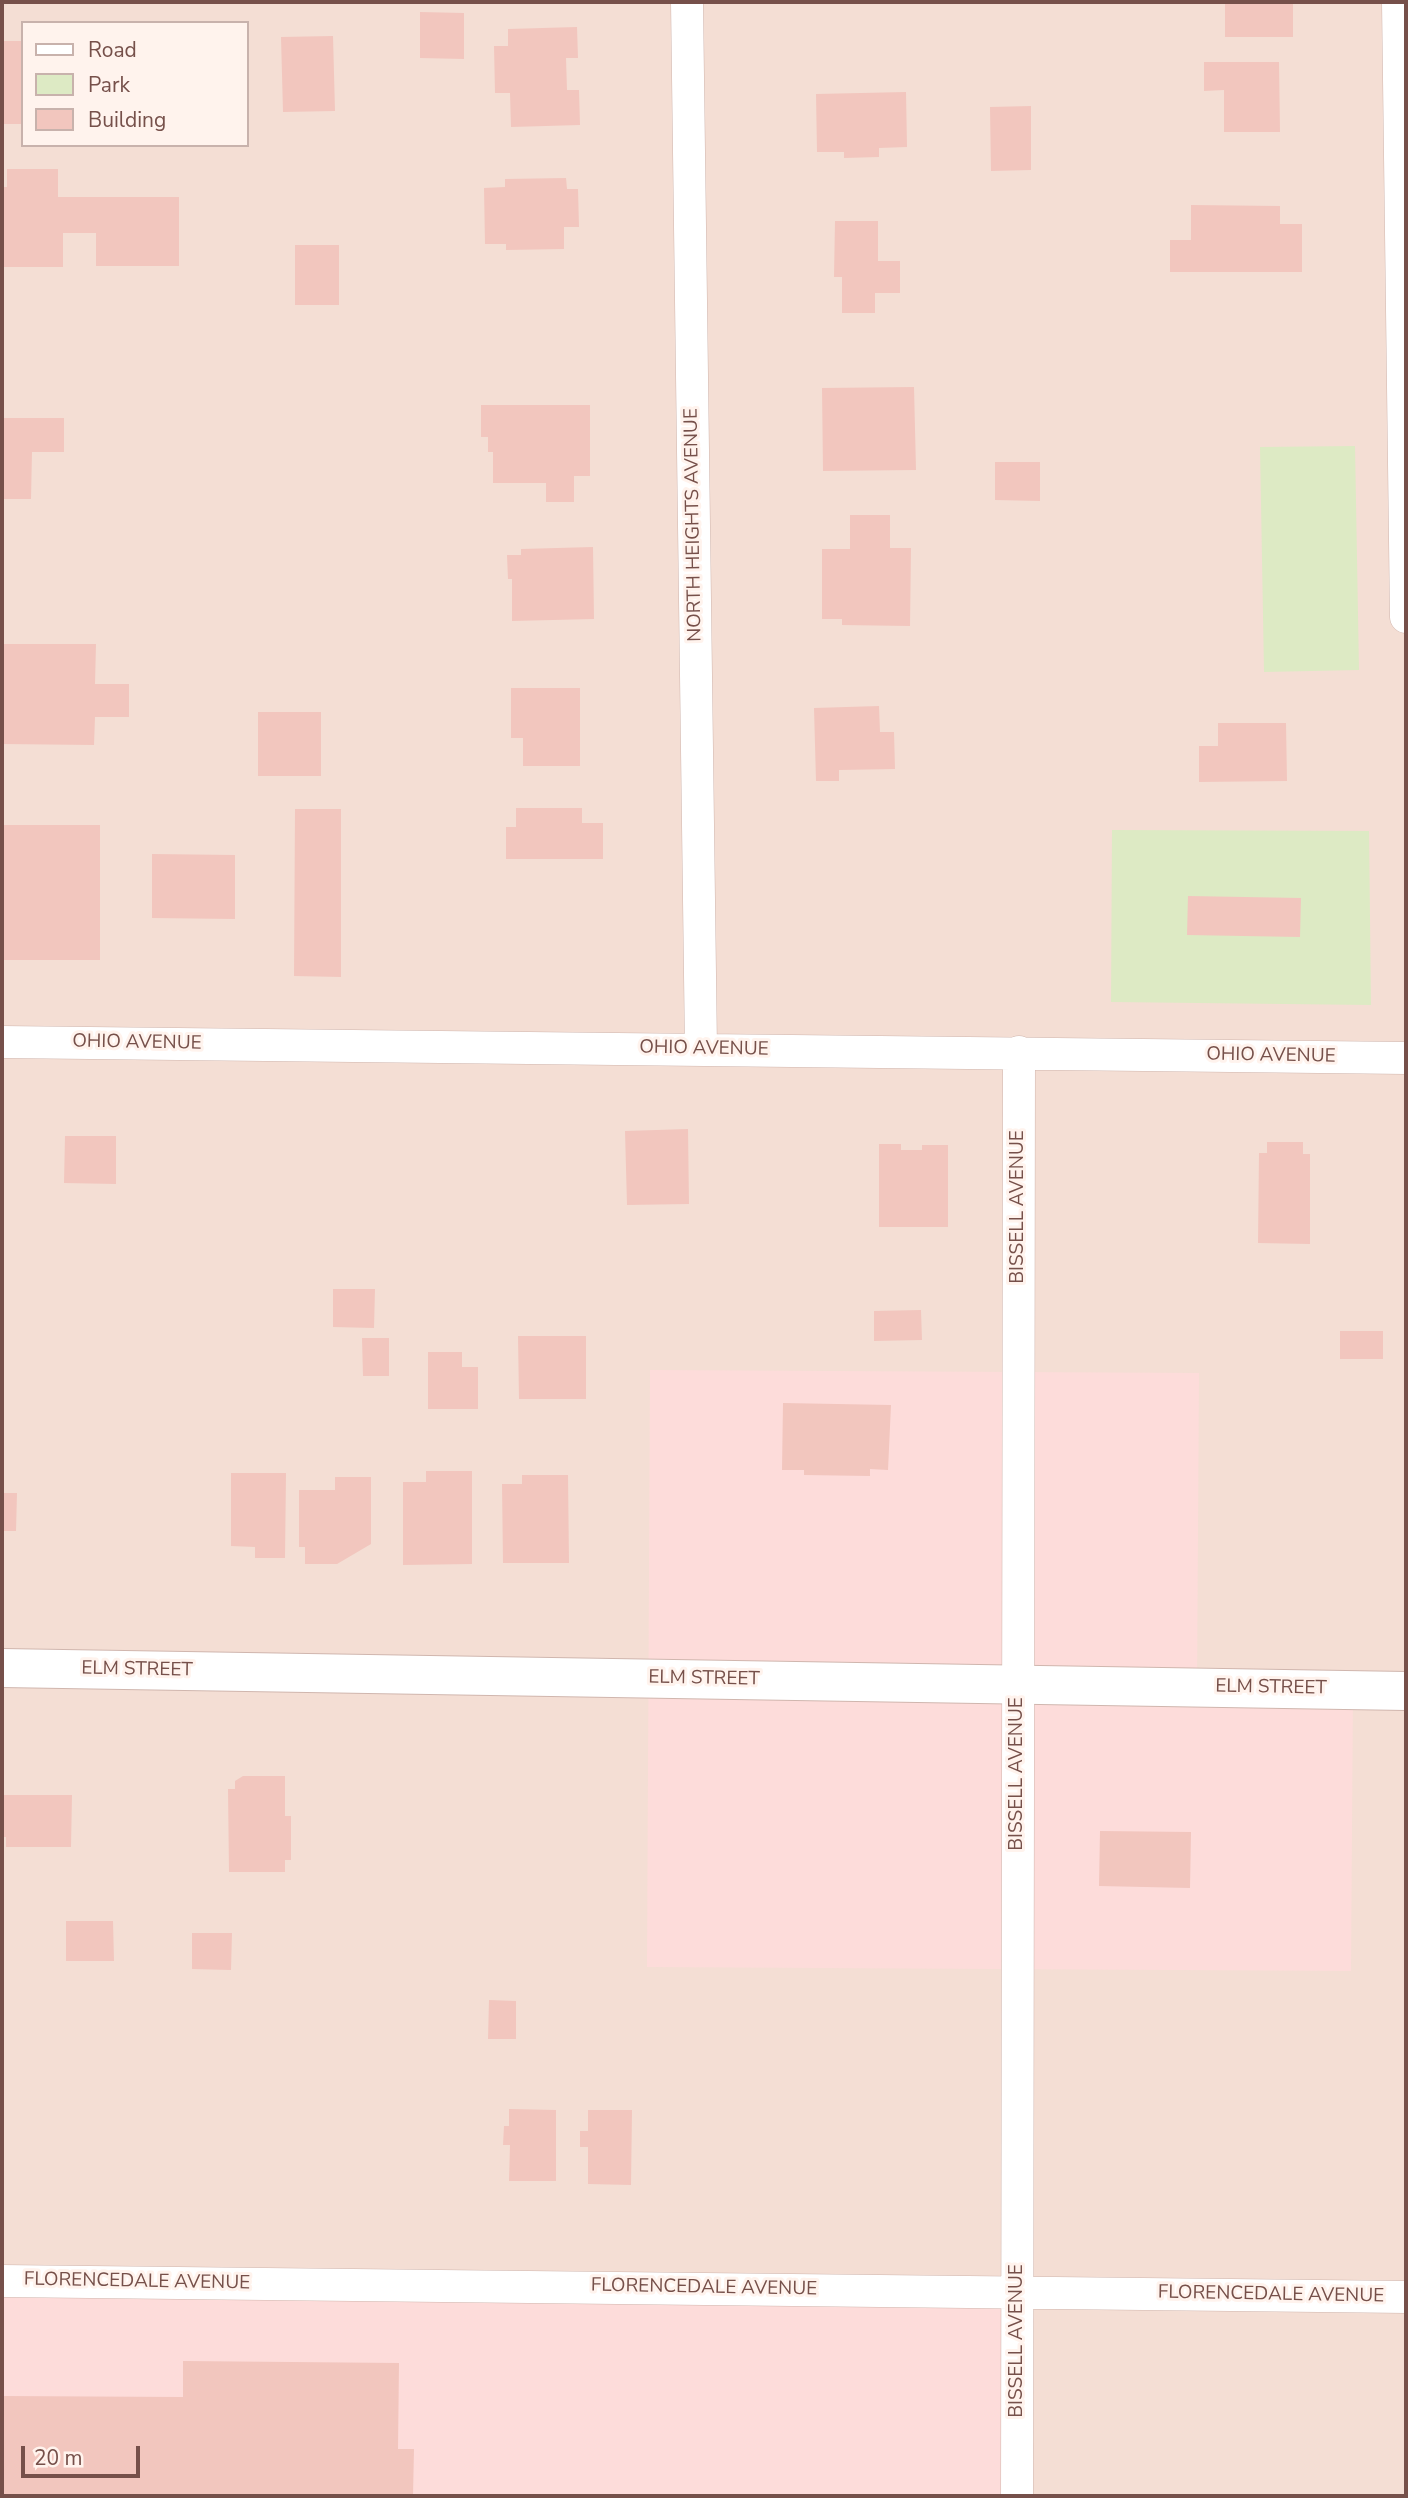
<!DOCTYPE html>
<html>
<head>
<meta charset="utf-8">
<style>
  body { margin:0 }
  #map { position:relative; width:1408px; height:2498px; overflow:hidden; background:#fceee6; font-family:"Nunito Sans",sans-serif }
  canvas { display:block }
  .frame { position:absolute; inset:0; border:4px solid #76504a; pointer-events:none }
  .legend { position:absolute; left:21px; top:21px; width:228px; height:126px; box-sizing:border-box; background:#fff3ed; border:2px solid #c8b2ac; margin:0; padding:9px 12px; list-style:none; font-size:21px; color:#76504a }
  .legend li { display:flex; align-items:center; gap:14px; height:35px }
  .legend b { width:35px; border:2px solid #c8b2ac }
  .scale { position:absolute; left:21px; top:2446px; width:119px; height:32px; box-sizing:border-box; border:4px solid #76504a; border-top:0; padding-left:9px; font-size:21px; line-height:24px; white-space:nowrap; color:#76504a; -webkit-text-stroke:5px #fff3ed; paint-order:stroke }
</style>
</head>
<body>
<div id="map">
<canvas width="1408" height="2498"></canvas>
<div class="frame"></div>
<ul class="legend">
<li><b style="height:9px;background:#fff"></b>Road</li>
<li><b style="height:19px;background:#ddeac4"></b>Park</li>
<li><b style="height:19px;background:#f2c6be"></b>Building</li>
</ul>
<div class="scale">20 m</div>
</div>
<script>
const context = document.querySelector('canvas').getContext('2d');
context.lineJoin = 'round';
function paint(path, color) {
  context.fillStyle = color;
  context.fill(path, 'evenodd');
}
function toPath(rows) {
  const path = new Path2D();
  for (const r of rows) {
    path.moveTo(r[0], r[1]);
    for (let i = 2; i < r.length; i += 2) path.lineTo(r[i], r[i + 1]);
  }
  return path;
}
function stroke(path, color, width, dash) {
  context.strokeStyle = color;
  context.lineWidth = width;
  context.lineCap = dash ? 'butt' : 'round';
  context.setLineDash(dash || []);
  context.stroke(path);
}
function label(font, color, halo, rows, align = 'center') {
  context.font = font + ' "Nunito Sans",sans-serif';
  context.lineWidth = 6;
  context.setLineDash([]);
  context.textBaseline = 'middle';
  context.strokeStyle = halo;
  context.fillStyle = color;
  for (const [text, x, y, turn = 0] of rows) {
    context.save();
    context.translate(x, y);
    context.rotate((+turn || 0) * Math.PI / 180);
    context.textAlign = isNaN(turn) ? turn : align;
    if (halo) context.strokeText(text, 0, 0);
    context.fillText(text, 0, 0);
    context.restore();
  }
}
const residential = toPath([
  [2,2,1406,2,1406,2496,1017,2496,2,2281],
  [23,23,247,23,247,145,23,145]
]);
const commercial = toPath([
  [650,1370,1199,1373,1197,1687,1353,1690,1351,1971,647,1967],
  [2,2281,1017,2292,1017,2496,2,2496]
]);
const green = toPath([
  [1355,446,1359,670,1264,672,1260,447],
  [1112,830,1369,831,1371,1005,1111,1002]
]);
const building = toPath([
  [1225,2,1293,2,1293,37,1225,37],
  [420,12,464,13,464,59,420,58],
  [577,27,578,58,566,58,567,90,579,90,580,125,511,127,510,93,495,93,494,46,508,46,508,29],
  [333,36,335,111,283,112,281,37],
  [2,41,23,41,23,124,2,124],
  [1204,62,1279,62,1280,132,1224,132,1224,90,1204,91],
  [906,92,907,147,879,148,879,157,844,158,844,152,817,152,816,94],
  [1031,106,1031,170,991,171,990,107],
  [7,169,58,169,58,197,179,197,179,266,96,266,96,233,63,233,63,267,2,267,2,187,7,187],
  [566,178,567,189,578,189,579,227,564,227,564,249,506,250,506,244,485,244,484,188,505,187,505,179],
  [1191,205,1280,206,1280,224,1302,224,1302,272,1170,272,1170,240,1191,240],
  [835,221,878,221,878,261,900,261,900,293,875,293,875,313,842,313,842,277,834,277],
  [295,245,339,245,339,305,295,305],
  [914,387,916,470,823,471,822,388],
  [481,405,590,405,590,476,574,476,574,502,546,502,546,483,493,483,493,452,488,452,488,437,481,437],
  [2,418,64,418,64,452,32,452,31,499,2,499],
  [995,462,1040,462,1040,501,995,500],
  [850,515,890,515,890,548,911,548,910,626,842,625,842,619,822,619,822,549,850,549],
  [593,547,594,619,512,621,512,579,508,579,507,555,521,555,521,549],
  [2,644,96,644,95,684,129,684,129,717,95,717,94,745,2,744],
  [511,688,580,688,580,766,523,766,523,738,511,738],
  [879,706,880,732,894,732,895,769,839,770,839,781,816,781,814,708],
  [258,712,321,712,321,776,258,776],
  [1218,723,1286,723,1287,781,1199,782,1199,746,1218,746],
  [516,808,582,808,582,823,603,823,603,859,506,859,506,827,516,827],
  [295,809,341,809,341,977,294,976],
  [2,825,100,825,100,960,2,960],
  [152,854,235,855,235,919,152,918],
  [1188,896,1301,898,1300,937,1187,935],
  [688,1129,689,1204,627,1205,625,1131],
  [65,1136,116,1136,116,1184,64,1183],
  [1267,1142,1303,1142,1303,1154,1310,1154,1310,1244,1258,1243,1259,1153,1267,1153],
  [879,1144,901,1144,901,1150,922,1150,922,1145,948,1145,948,1227,879,1227],
  [333,1289,375,1289,374,1328,333,1327],
  [921,1310,922,1340,874,1341,874,1311],
  [1340,1331,1383,1331,1383,1359,1340,1359],
  [518,1336,586,1336,586,1399,519,1399],
  [362,1338,389,1338,389,1376,363,1376],
  [428,1352,462,1352,462,1367,478,1367,478,1409,428,1409],
  [783,1403,891,1405,888,1470,870,1469,870,1476,804,1475,804,1470,782,1470],
  [426,1471,472,1471,472,1564,403,1565,403,1482,426,1482],
  [231,1473,286,1473,285,1558,255,1558,255,1547,231,1546],
  [522,1475,568,1475,569,1563,503,1563,502,1484,522,1484],
  [335,1477,371,1477,371,1544,337,1564,305,1564,305,1547,299,1547,299,1490,335,1490],
  [2,1493,17,1493,16,1531,2,1531],
  [243,1776,285,1776,285,1816,291,1816,291,1860,285,1860,285,1872,229,1872,228,1789,235,1789,235,1781],
  [2,1795,72,1795,71,1847,6,1847,6,1837,2,1837],
  [1100,1831,1191,1832,1190,1888,1099,1886],
  [66,1921,113,1921,114,1961,66,1961],
  [192,1933,232,1933,231,1970,192,1969],
  [489,2000,516,2001,516,2039,488,2039],
  [509,2109,556,2110,556,2181,509,2181,510,2145,503,2145,504,2126,509,2126],
  [588,2110,632,2110,631,2185,588,2184,588,2147,580,2147,580,2131,588,2131],
  [183,2361,399,2363,398,2449,414,2449,413,2496,2,2496,2,2396,183,2397]
]);
const minor = toPath([
  [687,2,701,1049],
  [1398,2,1406,617],
  [2,1042,1406,1058],
  [2,2281,1406,2297],
  [1017,2496,1019,1052]
]);
const tertiary = toPath([
  [2,1668,1406,1691]
]);
const streetNames = [
  ["NORTH HEIGHTS AVENUE",694,525,-91],
  ["OHIO AVENUE",137,1043,1],
  ["OHIO AVENUE",704,1049,1],
  ["OHIO AVENUE",1271,1056,1],
  ["BISSELL AVENUE",1018,1207,-90],
  ["ELM STREET",137,1670,1],
  ["ELM STREET",704,1679,1],
  ["ELM STREET",1271,1688,1],
  ["BISSELL AVENUE",1017,1774,-90],
  ["FLORENCEDALE AVENUE",137,2282,1],
  ["FLORENCEDALE AVENUE",704,2288,1],
  ["FLORENCEDALE AVENUE",1271,2295,1],
  ["BISSELL AVENUE",1017,2341,-90]
];
paint(residential, '#f4ded4');
paint(commercial, '#fddcda');
paint(green, '#ddeac4');
paint(building, '#f2c6be');
stroke(minor, '#d0b6ae', 33);
stroke(tertiary, '#d0b6ae', 40);
stroke(minor, '#fff', 32);
stroke(tertiary, '#fff', 38);
label('19px', '#76504a', '#fff3ed', streetNames);
</script>
</body>
</html>
